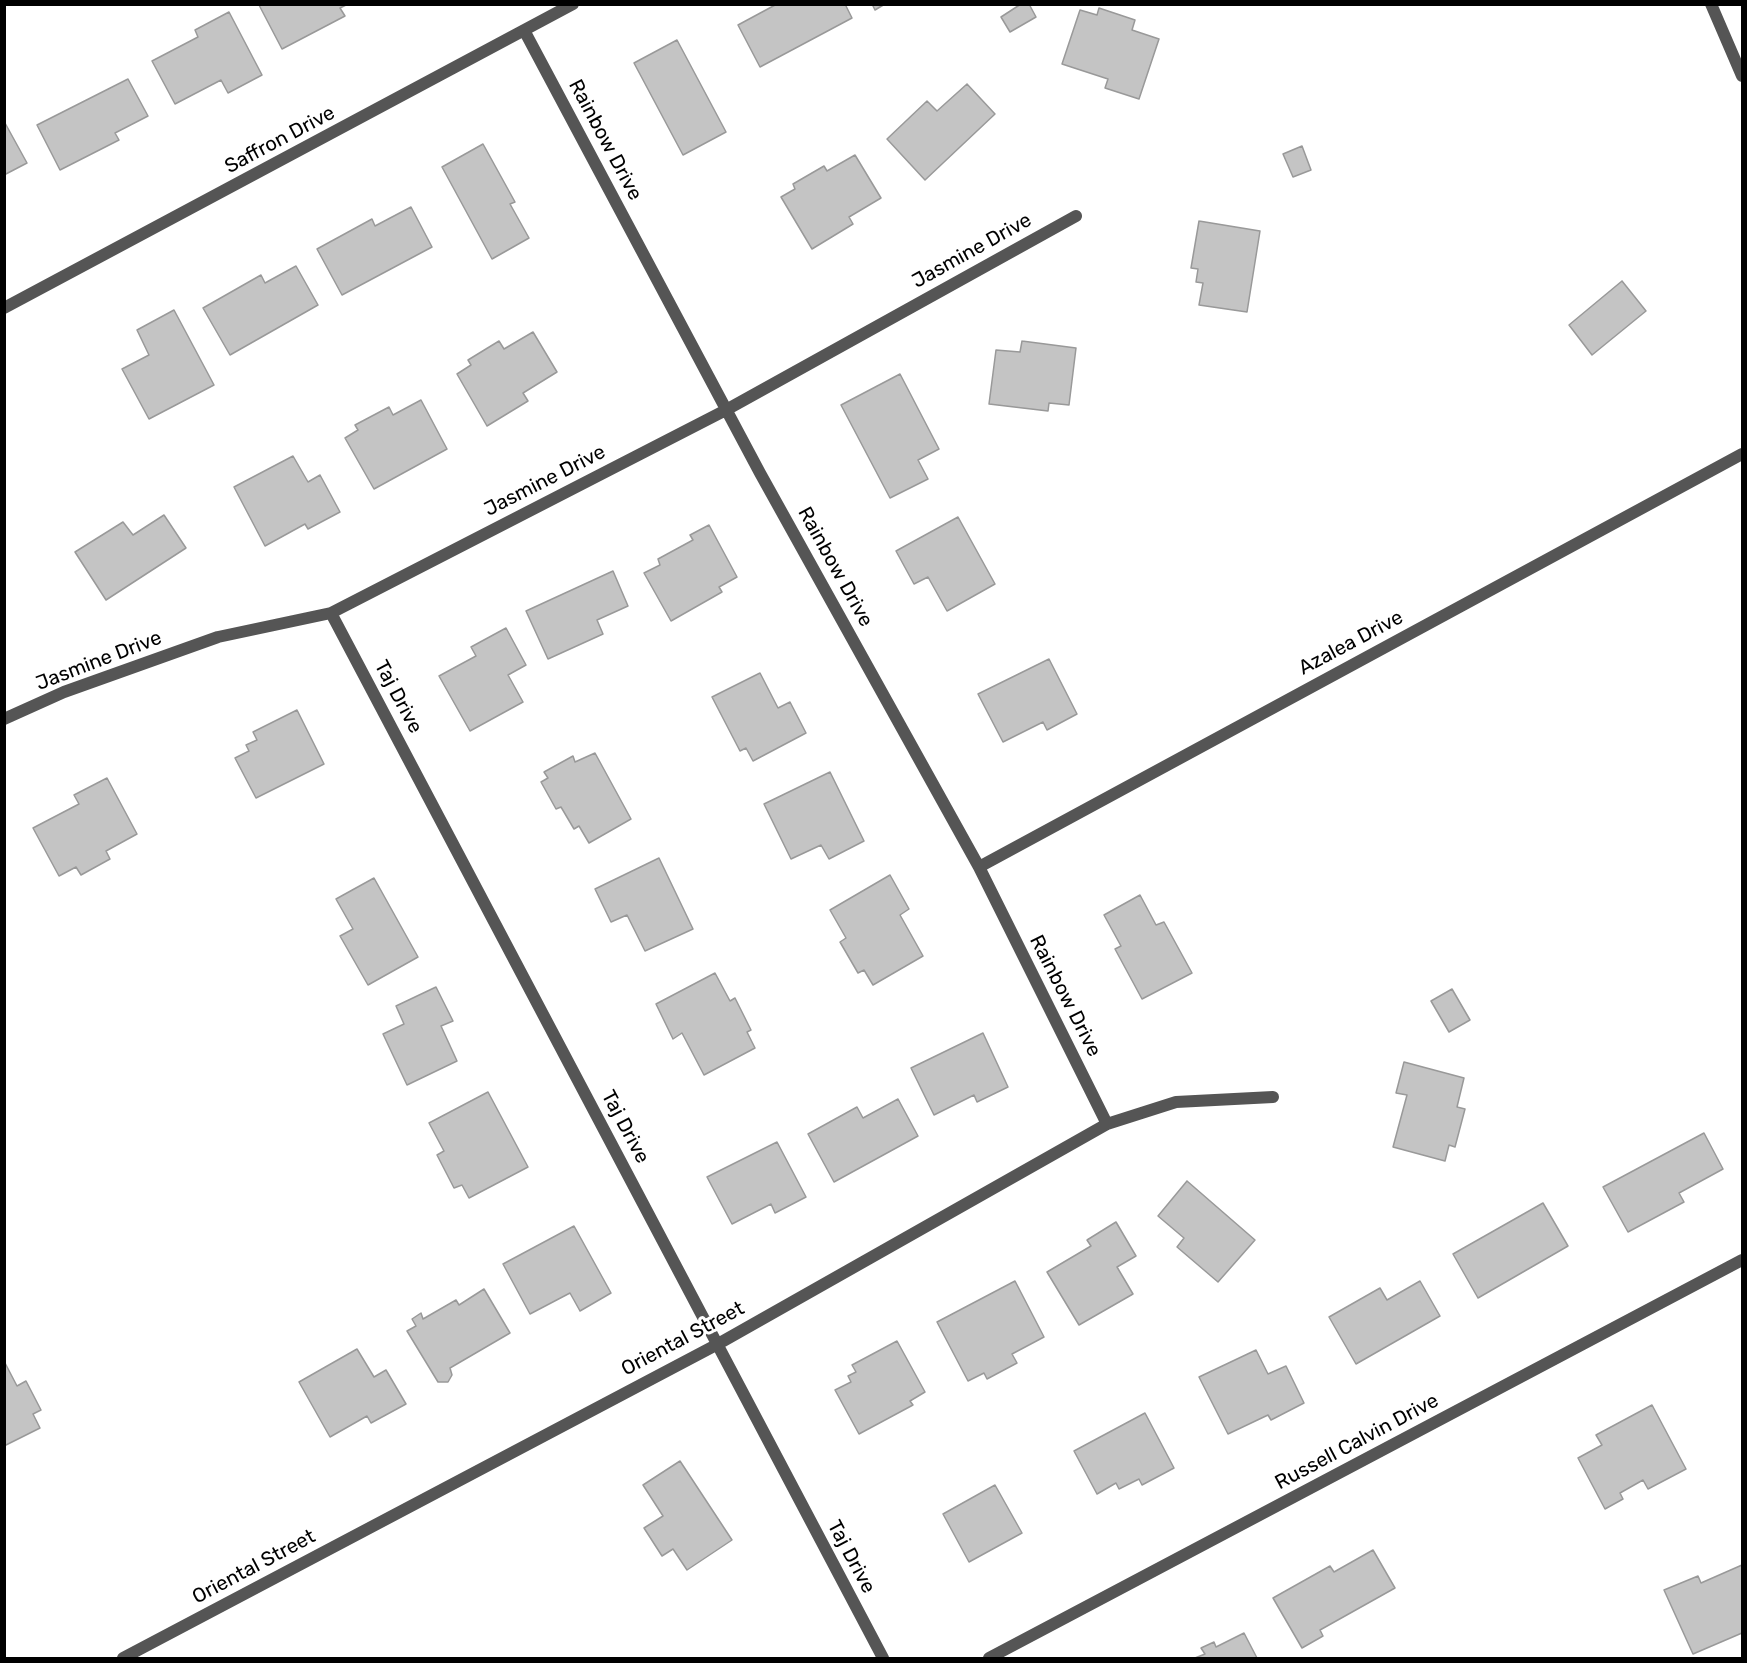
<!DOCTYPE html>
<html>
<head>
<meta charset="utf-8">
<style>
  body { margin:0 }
  #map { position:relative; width:1747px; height:1663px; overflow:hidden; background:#fff; font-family:Rubik,sans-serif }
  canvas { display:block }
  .frame { position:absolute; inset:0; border:6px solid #000; pointer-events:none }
</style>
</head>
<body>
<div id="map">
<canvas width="1747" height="1663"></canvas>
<div class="frame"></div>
</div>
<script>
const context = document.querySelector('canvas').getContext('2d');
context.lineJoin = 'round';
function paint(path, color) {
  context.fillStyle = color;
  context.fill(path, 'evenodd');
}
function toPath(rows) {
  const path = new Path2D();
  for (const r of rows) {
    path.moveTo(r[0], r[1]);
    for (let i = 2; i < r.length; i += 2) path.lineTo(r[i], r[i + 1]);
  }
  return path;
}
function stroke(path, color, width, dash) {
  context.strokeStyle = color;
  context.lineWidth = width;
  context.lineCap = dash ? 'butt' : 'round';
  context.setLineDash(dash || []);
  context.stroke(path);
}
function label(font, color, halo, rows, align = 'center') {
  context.font = font + ' Rubik,sans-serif';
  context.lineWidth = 6;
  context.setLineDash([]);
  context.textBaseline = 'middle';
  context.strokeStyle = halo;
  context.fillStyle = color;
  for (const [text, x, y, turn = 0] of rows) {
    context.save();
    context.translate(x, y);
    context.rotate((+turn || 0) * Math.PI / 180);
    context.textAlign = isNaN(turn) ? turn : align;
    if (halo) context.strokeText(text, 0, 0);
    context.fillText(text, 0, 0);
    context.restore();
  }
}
const building = toPath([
  [348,4,340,8,345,16,282,49,259,5,348,4],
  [777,4,845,4,852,18,760,67,738,25,777,4],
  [872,4,885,4,875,10,872,4],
  [1021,4,1029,4,1036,17,1010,32,1001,17,1021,4],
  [1099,8,1135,20,1132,30,1159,39,1139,99,1105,88,1108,79,1062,64,1080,10,1097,15,1099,8],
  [229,12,262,75,228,93,221,80,175,104,152,61,198,37,195,30,229,12],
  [677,40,726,132,683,155,634,63,677,40],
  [128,79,148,116,115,133,119,140,60,170,37,125,128,79],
  [967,84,995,114,925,180,887,139,927,101,937,111,967,84],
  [5,123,27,163,4,175,4,123,5,123],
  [483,144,515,202,510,204,529,238,492,259,442,167,483,144],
  [1302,146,1311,170,1293,177,1283,154,1302,146],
  [855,155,881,198,849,217,853,224,812,249,781,197,795,189,793,184,824,166,827,171,855,155],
  [411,207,432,247,342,295,317,249,372,219,375,226,411,207],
  [1199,221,1260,231,1247,312,1199,305,1203,283,1196,282,1198,269,1191,268,1199,221],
  [296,266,318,305,230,355,203,308,261,275,265,283,296,266],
  [1622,281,1646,311,1592,355,1569,325,1622,281],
  [174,310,214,385,149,419,122,369,149,355,137,330,174,310],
  [533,332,557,372,523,393,528,401,487,426,457,374,471,365,468,360,499,341,504,349,533,332],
  [1022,341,1076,348,1069,405,1049,403,1048,411,989,404,996,350,1020,352,1022,341],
  [900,374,939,449,918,460,928,479,890,498,841,405,900,374],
  [421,400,447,449,374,489,345,438,358,430,355,425,389,407,393,415,421,400],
  [293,456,308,482,320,475,340,512,308,529,305,524,265,546,234,487,293,456],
  [164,515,186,548,106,600,75,552,123,522,133,535,164,515],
  [958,517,995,584,947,611,928,577,914,584,896,551,958,517],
  [709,525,737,577,719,587,722,592,671,621,644,573,660,565,658,559,693,540,690,535,709,525],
  [613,571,628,606,597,620,603,634,548,659,526,611,613,571],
  [506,628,526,665,508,675,523,702,470,731,439,676,476,656,471,647,506,628],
  [1049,659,1077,714,1047,730,1043,722,1003,742,978,694,1049,659],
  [760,673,778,708,790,702,806,733,753,761,746,748,740,751,712,697,760,673],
  [297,710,324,764,256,798,235,758,249,751,246,745,257,740,253,732,297,710],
  [595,753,631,819,589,843,579,826,574,829,561,807,556,809,541,782,548,778,544,772,573,756,575,762,595,753],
  [830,772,864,841,829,859,821,845,791,859,764,804,830,772],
  [107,778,137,834,106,851,110,859,81,875,76,867,59,876,33,828,79,804,74,795,107,778],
  [659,858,693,929,645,951,627,915,611,922,595,889,659,858],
  [890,875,909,909,900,915,923,956,873,985,864,970,858,973,840,942,846,938,830,910,890,875],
  [374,878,418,957,368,985,340,936,353,929,336,899,374,878],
  [1140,895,1156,925,1164,922,1192,973,1142,999,1115,949,1121,946,1104,915,1140,895],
  [715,973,730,1001,735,998,751,1030,747,1032,755,1048,704,1075,682,1033,673,1039,656,1004,715,973],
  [436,987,453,1021,441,1026,457,1061,407,1085,383,1034,404,1024,396,1006,436,987],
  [1452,989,1470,1020,1449,1032,1431,1001,1452,989],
  [983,1033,1008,1087,977,1102,974,1095,934,1115,911,1068,983,1033],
  [1404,1062,1464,1078,1457,1107,1465,1109,1455,1147,1449,1145,1445,1161,1393,1147,1407,1095,1396,1093,1404,1062],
  [488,1092,528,1167,469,1198,462,1185,454,1188,437,1155,444,1151,429,1123,488,1092],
  [898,1099,918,1136,834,1182,808,1134,857,1107,863,1118,898,1099],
  [1704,1133,1723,1169,1679,1193,1684,1202,1628,1232,1603,1187,1704,1133],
  [777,1142,806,1197,775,1213,771,1204,732,1224,707,1177,777,1142],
  [1187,1181,1255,1240,1218,1282,1177,1247,1184,1238,1158,1216,1187,1181],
  [1543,1203,1568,1246,1478,1298,1453,1254,1543,1203],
  [1116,1222,1136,1256,1117,1267,1133,1294,1079,1325,1047,1272,1091,1246,1087,1240,1116,1222],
  [574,1226,611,1293,580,1311,570,1293,530,1314,503,1264,574,1226],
  [1015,1281,1044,1337,1012,1354,1017,1363,987,1379,984,1373,968,1381,937,1322,1015,1281],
  [1420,1281,1440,1316,1356,1364,1329,1317,1380,1288,1387,1300,1420,1281],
  [484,1289,510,1333,450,1368,452,1375,448,1382,438,1382,407,1331,416,1326,412,1319,421,1313,423,1319,456,1300,459,1305,484,1289],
  [897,1341,925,1392,910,1401,913,1405,859,1434,835,1390,851,1382,848,1376,856,1372,852,1365,897,1341],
  [357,1349,374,1377,386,1370,406,1404,371,1423,367,1416,330,1437,299,1382,357,1349],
  [1256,1350,1268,1374,1286,1366,1304,1403,1271,1420,1268,1415,1228,1434,1199,1377,1256,1350],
  [4,1361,17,1386,26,1381,41,1410,33,1414,40,1428,4,1446,4,1361],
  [1652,1405,1686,1469,1648,1489,1643,1480,1620,1493,1623,1499,1605,1509,1578,1458,1602,1445,1596,1435,1652,1405],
  [1145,1413,1174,1468,1142,1485,1139,1479,1119,1489,1116,1483,1097,1494,1074,1451,1145,1413],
  [680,1461,732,1540,687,1570,673,1549,662,1556,644,1528,663,1516,643,1485,680,1461],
  [995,1485,1022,1533,969,1562,943,1514,995,1485],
  [1373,1550,1395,1588,1320,1630,1323,1636,1302,1648,1273,1598,1330,1566,1334,1572,1373,1550],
  [1742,1565,1742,1633,1693,1654,1664,1590,1698,1576,1701,1583,1742,1565],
  [1244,1633,1257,1658,1195,1658,1205,1654,1201,1648,1214,1642,1216,1647,1244,1633]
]);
const minor = toPath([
  [1711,4,1742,76],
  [525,32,760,473,979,867,1107,1124],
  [4,308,573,4],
  [331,613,883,1658],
  [4,719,64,692,218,637,331,613,726,410,1076,216],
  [979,867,1742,454],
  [123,1658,718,1344,1107,1124,1176,1102,1273,1097],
  [989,1658,1742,1260]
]);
const streetNames = [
  ["Saffron Drive",280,140,-28],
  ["Rainbow Drive",605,140,62],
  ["Jasmine Drive",972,251,-29],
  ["Jasmine Drive",545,481,-27],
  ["Rainbow Drive",835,567,61],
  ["Azalea Drive",1351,643,-28],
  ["Jasmine Drive",99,661,-21],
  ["Taj Drive",398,697,62],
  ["Rainbow Drive",1065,996,63],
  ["Taj Drive",625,1127,62],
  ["Oriental Street",683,1339,-28],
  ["Russell Calvin Drive",1357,1442,-28],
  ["Taj Drive",851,1557,62],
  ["Oriental Street",254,1567,-28]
];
paint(building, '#c4c4c4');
stroke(building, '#999', 1.5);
stroke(minor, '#555', 12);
label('20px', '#000', '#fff', streetNames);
</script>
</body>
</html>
